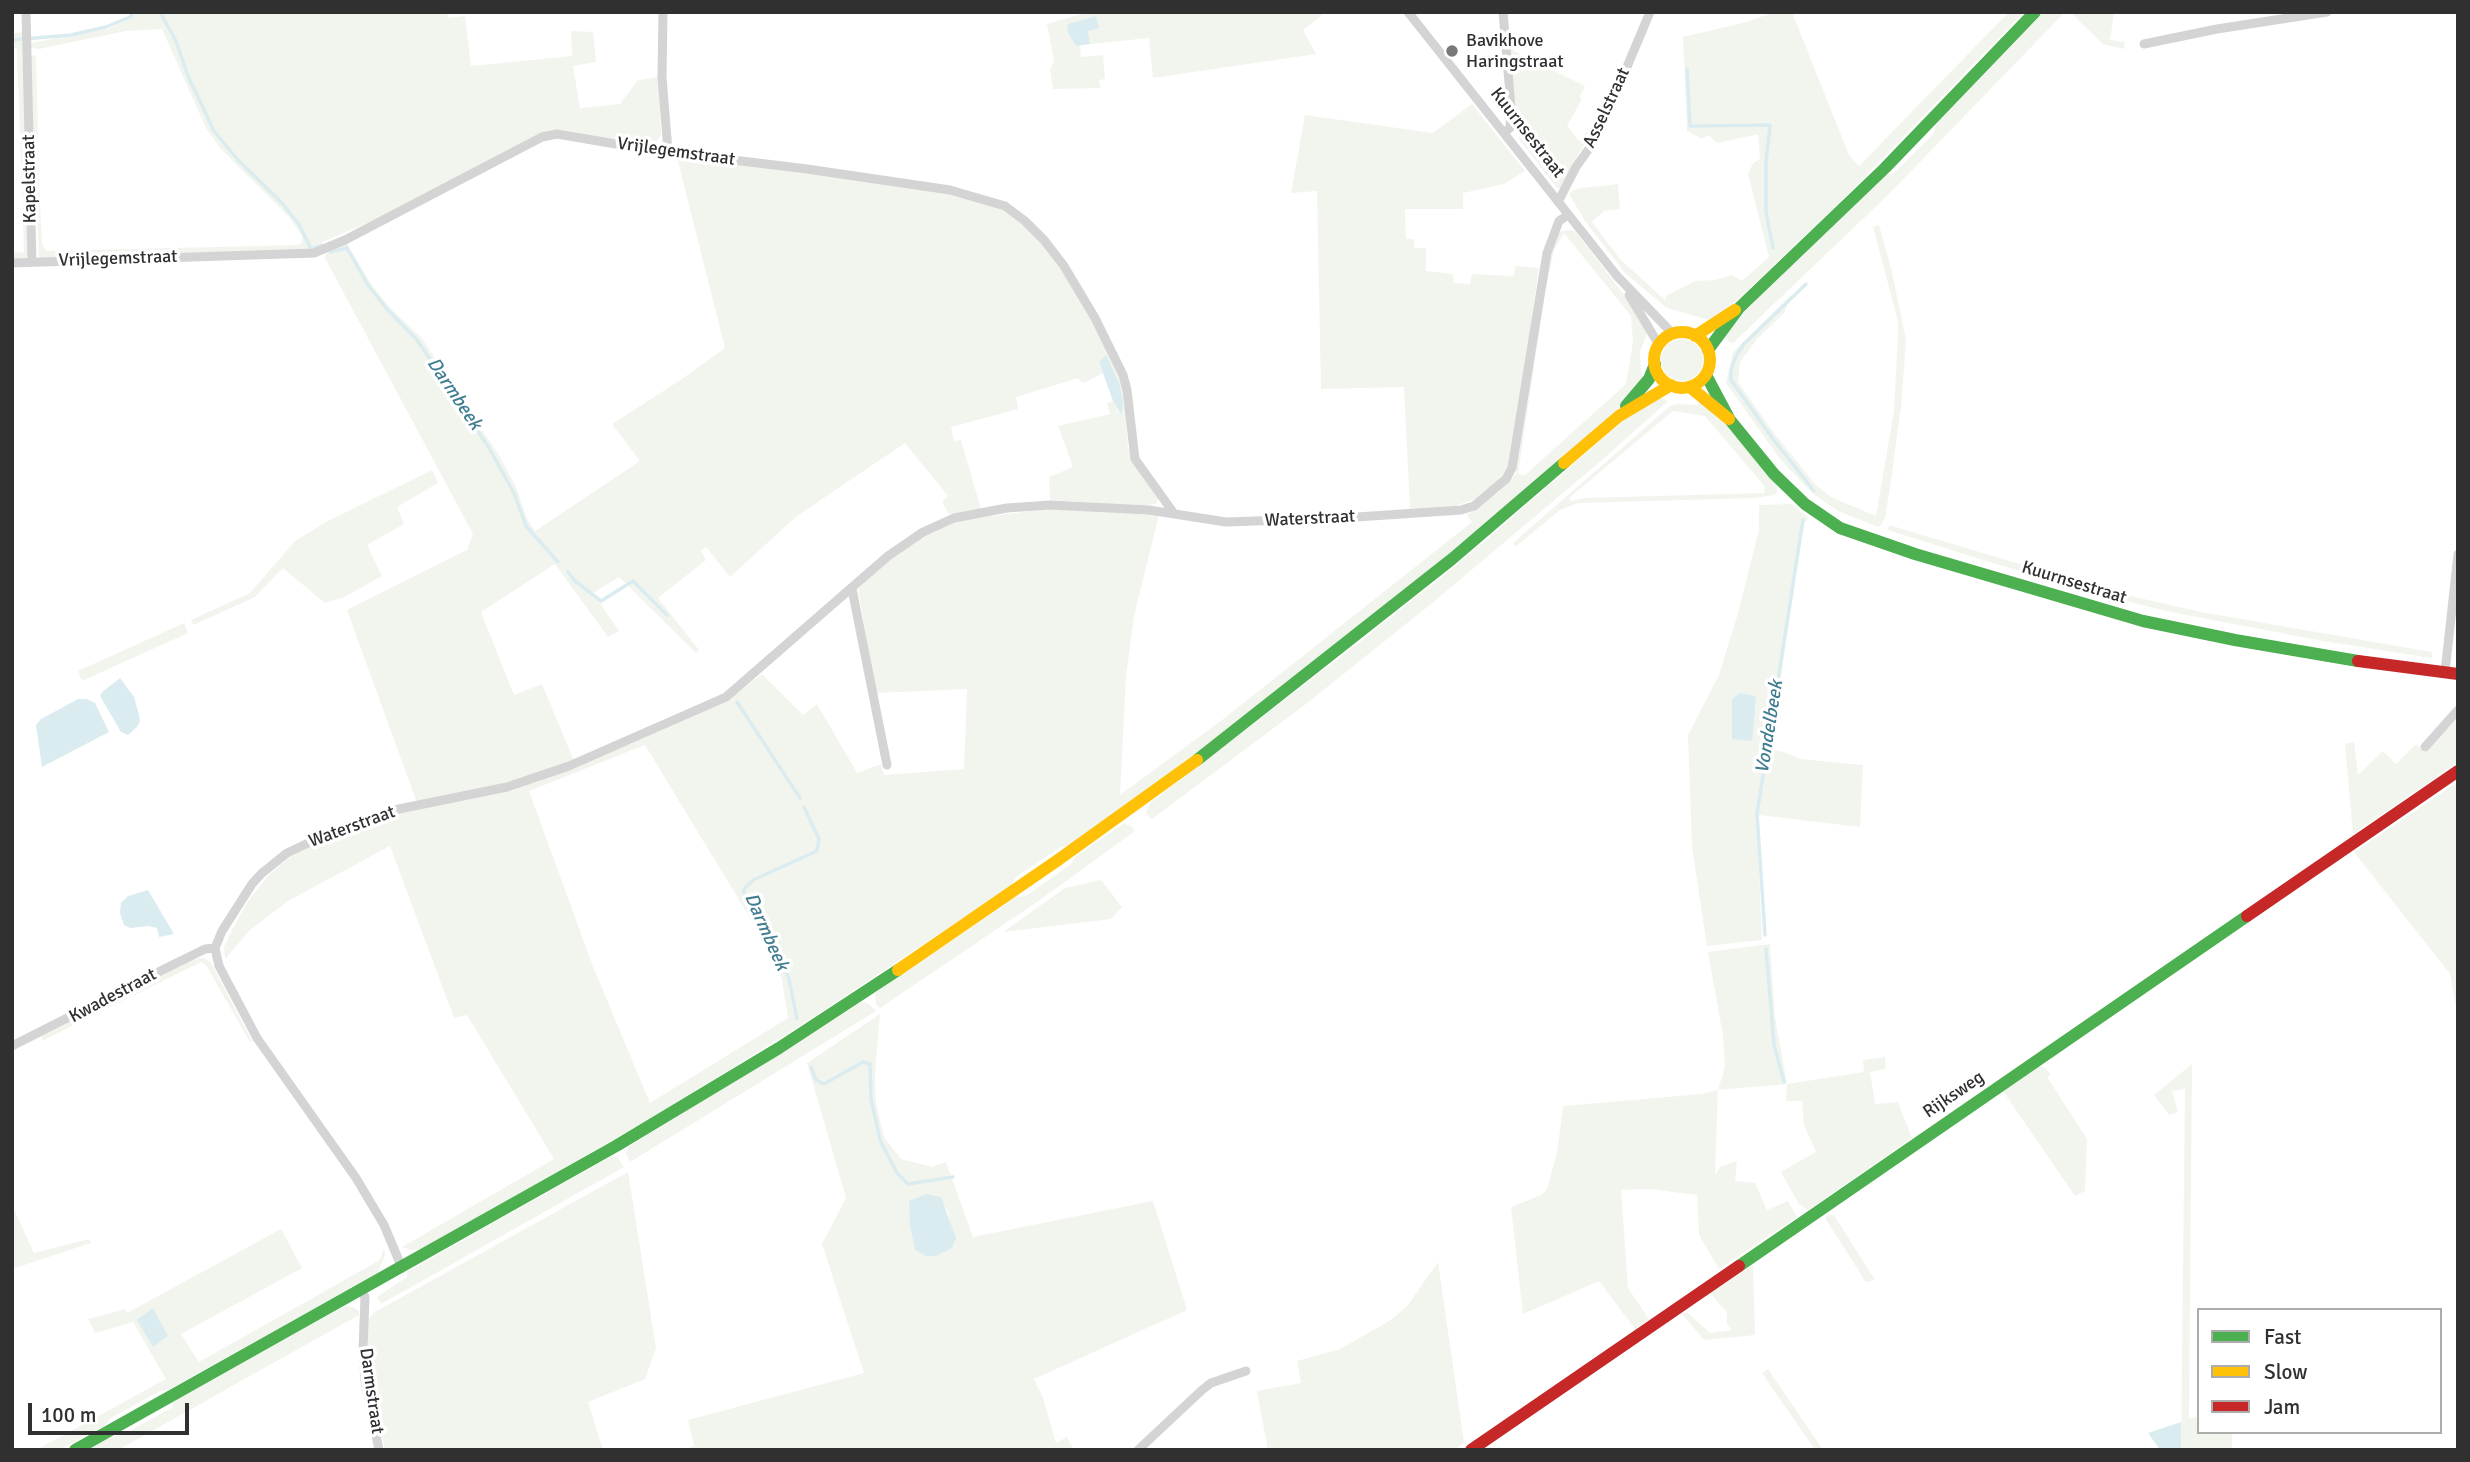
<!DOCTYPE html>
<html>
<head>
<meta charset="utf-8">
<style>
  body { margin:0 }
  #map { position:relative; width:2470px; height:1462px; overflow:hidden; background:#fff; font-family:Signika,sans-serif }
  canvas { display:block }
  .frame { position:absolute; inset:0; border:14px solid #303030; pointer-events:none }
  .legend { position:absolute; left:2197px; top:1308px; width:245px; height:126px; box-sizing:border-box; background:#fff; border:2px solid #acacac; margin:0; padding:9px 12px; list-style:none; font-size:21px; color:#303030 }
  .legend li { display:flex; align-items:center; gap:14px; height:35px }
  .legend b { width:35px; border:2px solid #acacac }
  .scale { position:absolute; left:28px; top:1403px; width:161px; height:32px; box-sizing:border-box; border:4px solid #303030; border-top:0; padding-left:9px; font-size:21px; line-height:24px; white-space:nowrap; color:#303030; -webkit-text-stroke:5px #fff; paint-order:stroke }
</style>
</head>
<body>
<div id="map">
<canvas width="2470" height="1462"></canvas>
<div class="frame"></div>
<ul class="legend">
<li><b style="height:9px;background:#4caf50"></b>Fast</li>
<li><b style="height:9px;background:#ffc107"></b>Slow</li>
<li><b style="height:9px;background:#c62828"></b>Jam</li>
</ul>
<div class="scale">100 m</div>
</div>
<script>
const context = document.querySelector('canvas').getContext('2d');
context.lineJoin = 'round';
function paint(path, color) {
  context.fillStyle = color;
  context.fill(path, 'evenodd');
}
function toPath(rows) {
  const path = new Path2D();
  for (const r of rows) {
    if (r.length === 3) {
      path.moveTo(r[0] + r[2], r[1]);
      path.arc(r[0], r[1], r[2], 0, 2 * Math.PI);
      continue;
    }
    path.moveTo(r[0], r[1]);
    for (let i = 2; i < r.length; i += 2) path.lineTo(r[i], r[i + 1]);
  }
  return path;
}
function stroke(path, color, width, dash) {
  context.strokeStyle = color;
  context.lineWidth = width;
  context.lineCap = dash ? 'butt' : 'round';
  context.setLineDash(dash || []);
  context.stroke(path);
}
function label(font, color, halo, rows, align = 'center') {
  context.font = font + ' Signika,sans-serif';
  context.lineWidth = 7;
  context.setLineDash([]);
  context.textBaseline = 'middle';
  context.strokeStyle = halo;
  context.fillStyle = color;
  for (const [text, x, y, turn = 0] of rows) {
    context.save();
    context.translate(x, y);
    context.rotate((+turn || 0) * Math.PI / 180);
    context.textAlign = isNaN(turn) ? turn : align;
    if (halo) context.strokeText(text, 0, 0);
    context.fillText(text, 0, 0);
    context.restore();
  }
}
const green = toPath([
  [136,12,447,12,448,18,465,16,471,66,572,56,571,31,593,32,596,62,573,66,580,108,620,104,638,80,659,77,661,135,656,143,650,147,562,130,548,131,388,214,304,250,44,259,39,257,30,55,36,56,39,182,42,244,46,251,299,245,302,242,302,236,289,217,220,148,206,128,162,29,126,31,39,49,31,47,31,43,108,29,131,18],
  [1089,12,1326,12,1303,30,1316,54,1153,78,1149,38,1090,44,1088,31,1096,16,1068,24,1076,46,1080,45,1081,57,1103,55,1105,79,1099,80,1100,88,1053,89,1050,70,1054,60,1047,24],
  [1774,12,1792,12,1849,155,1859,166,2009,12,2024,12,1843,199,1730,307,1709,320,1667,308,1625,273,1585,221,1569,194,1573,190,1582,188,1618,184,1620,209,1604,211,1592,222,1620,259,1665,300,1666,296,1695,281,1715,280,1732,275,1742,281,1769,257,1748,174,1753,163,1760,159,1758,134,1717,143,1709,135,1702,139,1687,131,1683,37,1747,22],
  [2044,12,2065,12,1888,195,1733,343,1729,342,1723,335,1740,316,1883,177,1895,172,1933,134,1937,123],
  [2073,12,2114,12,2110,40,2125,42,2124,49,2103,44,2072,14],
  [22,32,29,251,28,256,22,260,12,261,12,253,24,252,17,49,12,47,12,33],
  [1510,46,1514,51,1585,86,1580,97,1582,99,1567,126,1579,141,1591,126,1595,129,1579,153,1561,189,1557,188,1519,139],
  [1472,104,1525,171,1504,184,1463,193,1463,209,1405,209,1406,239,1414,239,1414,248,1426,248,1426,271,1453,274,1454,283,1470,284,1472,274,1514,276,1515,266,1539,268,1513,449,1509,467,1496,482,1475,499,1455,506,1410,509,1404,387,1321,389,1317,191,1291,193,1305,115,1433,133],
  [677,157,774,168,928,190,981,201,1010,213,1023,223,1051,253,1069,279,1121,376,1125,394,1128,448,1133,460,1158,499,1156,504,1141,506,1050,500,1049,477,1073,467,1058,426,1110,414,1107,403,1113,401,1119,413,1123,401,1120,385,1106,356,1099,362,1103,373,1088,381,1082,383,1078,378,1016,397,1018,409,951,427,954,441,961,440,981,509,949,514,942,502,948,496,905,443,797,516,730,577,706,547,701,551,706,560,658,598,699,650,696,653,619,577,593,593,619,631,608,637,555,564,481,612,514,695,542,684,574,761,505,783,417,803,347,610,467,550,473,534,325,258,326,254,330,249,346,242,371,284,390,308,421,337,500,457,516,487,527,519,535,531,640,461,612,424,679,381,725,348],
  [1879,225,1892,272,1906,340,1901,407,1891,480,1885,518,1881,525,1878,527,1840,512,1812,493,1780,459,1726,383,1733,352,1791,295,1784,313,1758,338,1740,362,1738,382,1774,433,1816,485,1831,497,1876,516,1894,411,1898,333,1898,321,1873,227],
  [1568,230,1575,231,1635,309,1647,334,1640,352,1641,372,1644,379,1638,389,1605,421,1422,576,1185,762,1069,845,1059,848,1016,877,1011,886,806,1022,656,1115,423,1249,411,1250,402,1247,554,1159,467,1015,454,1018,390,846,288,901,250,930,225,959,224,947,232,930,248,901,269,875,290,857,324,840,380,817,557,774,642,739,729,699,762,674,803,715,817,704,857,773,881,764,884,775,964,769,967,689,876,693,858,589,896,553,923,536,954,521,1038,510,1089,510,1159,515,1134,616,1126,677,1120,795,1222,720,1472,522,1467,515,1499,492,1516,474,1550,250,1559,232],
  [1564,233,1631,316,1633,342,1626,384,1525,475,1518,474,1545,293,1554,250],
  [645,745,775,959,782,980,788,1018,650,1103,592,964,529,791],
  [1682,360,21],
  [1660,397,1668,401,1601,461,1431,604,1306,704,1152,819,1148,816,1146,812,1150,803,1356,645,1465,558,1637,409],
  [1701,402,1718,419,1720,418,1777,486,1777,492,1774,495,1755,498,1578,503,1560,510,1515,547,1513,543,1670,406,1676,404,1697,405],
  [1673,411,1705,416,1765,487,1764,493,1586,498,1571,501,1569,498],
  [432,470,438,483,397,507,404,524,367,545,382,576,342,598,325,603,283,568,255,597,193,625,191,620,250,593,295,541,326,522],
  [1792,504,1809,518,1804,523,1770,749,1784,752,1800,759,1863,765,1860,827,1759,815,1758,852,1762,940,1707,946,1692,847,1688,735,1719,675,1738,613,1759,530,1759,505],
  [1889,525,2117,593,2201,612,2432,652,2432,658,2323,641,2166,611,2094,593,1983,560,1888,530],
  [184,623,188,633,82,681,78,671],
  [2458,718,2458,762,2353,834,2345,744,2354,742,2358,775,2383,751,2396,764,2416,744,2424,752],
  [2458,782,2458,1018,2450,974,2354,852],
  [1123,824,1130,825,1135,831,1037,902,880,1008,876,1005,875,993,1016,897,1026,896,1071,864,1076,856],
  [1101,880,1122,907,1111,919,1003,932,1065,888],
  [1770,944,1775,1017,1787,1084,1864,1072,1863,1060,1885,1057,1886,1069,1870,1072,1875,1104,1898,1102,1912,1138,1808,1210,1799,1204,1781,1172,1816,1152,1804,1125,1802,1101,1786,1101,1787,1084,1718,1090,1715,1175,1720,1167,1737,1161,1735,1181,1755,1183,1767,1210,1788,1201,1797,1217,1719,1269,1699,1235,1697,1195,1650,1189,1621,1190,1628,1288,1649,1319,1635,1329,1599,1281,1523,1314,1511,1207,1541,1195,1547,1189,1557,1153,1563,1106,1702,1094,1718,1090,1725,1067,1723,1036,1708,952],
  [200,958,205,958,211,963,252,1041,250,1042,206,965,201,962,42,1041,42,1036,181,964],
  [862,1002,869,1004,876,1011,630,1162,626,1153,628,1147],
  [880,1014,875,1074,876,1103,884,1137,901,1159,932,1167,946,1162,973,1237,1153,1201,1187,1310,1034,1379,1043,1398,1056,1443,1067,1437,1074,1450,682,1450,694,1446,688,1420,864,1373,822,1244,846,1198,807,1063],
  [909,1201,947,1209,950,1220,915,1250],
  [2192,1064,2189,1418,2199,1417,2199,1432,2232,1432,2232,1450,2181,1450,2185,1089,2172,1091,2178,1112,2169,1115,2154,1095],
  [2038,1067,2044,1067,2051,1074,2047,1077,2087,1139,2085,1191,2075,1196,2003,1091],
  [612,1156,618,1158,624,1167,381,1304,377,1297,407,1277,407,1272],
  [628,1172,656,1348,645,1379,588,1402,603,1450,385,1450,368,1367,368,1319,375,1312],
  [12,1205,34,1253,89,1239,91,1243,12,1269],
  [1829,1215,1834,1215,1875,1280,1866,1282,1825,1218],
  [281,1229,302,1268,181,1334,199,1362,380,1260,384,1248,385,1256,377,1273,168,1390,160,1391,111,1418,105,1425,60,1450,36,1450,166,1379,133,1322,95,1333,88,1319,125,1309,127,1313],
  [1438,1262,1464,1443,1454,1450,1268,1450,1257,1391,1301,1383,1297,1361,1340,1349,1391,1320,1408,1305],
  [1753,1265,1755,1335,1704,1340,1682,1314,1687,1312,1710,1333,1732,1330,1727,1324,1727,1312,1710,1293],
  [345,1306,353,1307,359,1311,359,1315,118,1450,86,1450,109,1437,122,1435,173,1407,171,1402],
  [1768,1369,1823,1450,1815,1450,1762,1373]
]);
const water = toPath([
  [1096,16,1099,28,1088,31,1090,44,1076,46,1067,31,1068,24],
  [1106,355,1120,385,1123,401,1122,413,1120,413,1113,401,1099,362],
  [120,678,134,697,139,715,140,722,137,727,128,735,121,732,100,696,102,692],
  [1739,693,1756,696,1752,741,1732,739,1732,700],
  [78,699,87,699,95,703,109,732,42,767,36,725,41,719],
  [148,890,174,934,159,937,157,928,148,926,130,928,124,925,120,913,121,903,128,896],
  [927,1194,941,1197,956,1238,952,1248,936,1256,926,1256,915,1250,910,1226,909,1201],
  [153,1308,168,1336,153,1347,137,1320],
  [2181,1422,2181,1450,2160,1450,2148,1433]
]);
const stream = toPath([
  [160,12,176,41,188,76,214,131,238,160,282,203,300,226,311,249,322,245],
  [12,40,71,35,106,27,130,17,133,12],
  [1687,69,1690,126,1770,125,1766,163,1766,212,1773,248],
  [331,252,347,248,368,285,387,309,417,340,489,448,514,493,526,526,558,562],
  [1806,284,1744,344,1736,356,1731,370,1731,380,1773,439,1814,491],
  [568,572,575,581,601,601,633,581,667,615],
  [737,702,800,798],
  [1765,935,1757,814,1803,520],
  [1766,949,1774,1045,1784,1082],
  [797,1019,789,979,780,956,744,896,744,889,753,880,817,851,819,839,804,807],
  [811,1067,816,1080,824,1084,863,1062,870,1064,871,1099,880,1140,897,1173,908,1184,953,1177]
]);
const street = toPath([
  [26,12,32,262],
  [663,12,662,77,668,151],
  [1408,12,1617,276,1673,334],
  [1503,12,1511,106,1510,128,1505,132],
  [2144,44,2217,29,2327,12],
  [1558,202,1576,167,1598,136,1650,12],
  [12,263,314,253,345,240,542,137,557,134,651,150,807,169,950,190,1005,206,1025,221,1044,240,1064,266,1095,318,1123,375,1127,390,1135,459,1173,512],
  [1629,295,1659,345],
  [852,589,887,765],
  [2445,672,2458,554],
  [2425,747,2458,710],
  [12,1046,134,984,205,949,215,948],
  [402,1268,384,1225,356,1178,257,1038,219,966,215,948,222,931,252,884,262,873,287,853,334,831,394,810,507,787,569,766,726,697,888,556,923,532,954,518,1007,508,1050,505,1149,510,1226,522,1342,518,1461,510,1474,506,1506,479,1512,468,1547,253,1559,221,1568,215],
  [361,1291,365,1297,363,1350,365,1380,379,1450],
  [1138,1450,1202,1390,1211,1383,1246,1371]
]);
const fast = toPath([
  [1708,350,1739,308,1885,168,2035,12],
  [1706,375,1730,420,1774,474,1805,504,1840,528,1915,554,2143,621,2235,640,2358,661],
  [1626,406,1649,379,1655,364],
  [1197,760,1452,559,1564,463],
  [1739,1266,2247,916],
  [75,1450,616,1146,779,1048,898,970]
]);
const slow = toPath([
  [1682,360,28],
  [1695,336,1735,310],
  [1690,387,1729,419],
  [1564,463,1619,416,1671,385],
  [898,970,1058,860,1197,760]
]);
const jam = toPath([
  [2358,661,2458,674],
  [2247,916,2458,771],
  [1471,1450,1739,1266]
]);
const markers = [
  [1452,51,7,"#787878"]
];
const poiNames = [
  ["Bavikhove",1466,41],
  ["Haringstraat",1466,62]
];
const streetNames = [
  ["Asselstraat",1607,108,-65],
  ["Kuurnsestraat",1527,133,52],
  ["Vrijlegemstraat",676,152,8],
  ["Kapelstraat",30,179,-91],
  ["Vrijlegemstraat",118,259,-2],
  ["Waterstraat",1310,519,-3],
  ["Kuurnsestraat",2074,583,17],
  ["Waterstraat",352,827,-20],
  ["Kwadestraat",113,996,-28],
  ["Rijksweg",1954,1095,-34],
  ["Darmstraat",371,1391,82]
];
const waterNames = [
  ["Darmbeek",454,394,56],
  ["Vondelbeek",1770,727,-81],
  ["Darmbeek",766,932,66]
];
paint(green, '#f2f5ed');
paint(water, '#dbecf1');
stroke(stream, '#dbecf1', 3.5);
stroke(street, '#d4d4d4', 9);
stroke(fast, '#4caf50', 12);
stroke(slow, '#ffc107', 12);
stroke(jam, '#c62828', 12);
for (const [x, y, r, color] of markers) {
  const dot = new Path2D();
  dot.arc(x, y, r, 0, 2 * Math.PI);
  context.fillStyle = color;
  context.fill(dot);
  stroke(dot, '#fff', 2.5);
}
label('18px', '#303030', '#fff', poiNames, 'left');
label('18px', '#303030', '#fff', streetNames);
label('italic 19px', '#407d90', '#fff', waterNames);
</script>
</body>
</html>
